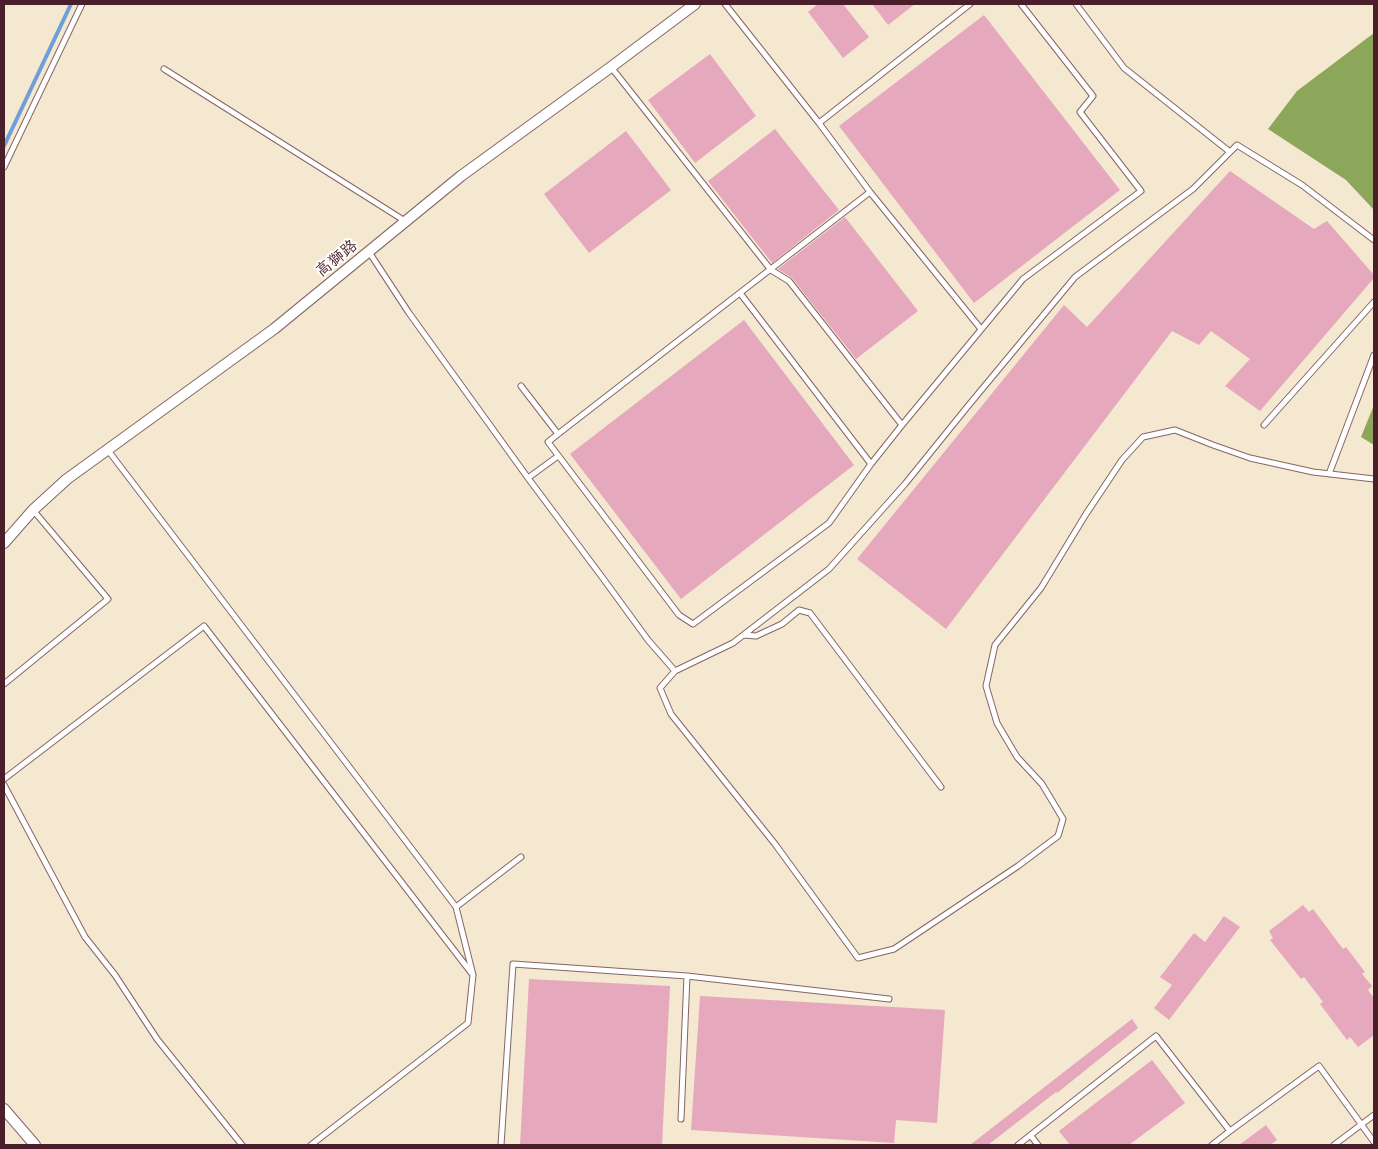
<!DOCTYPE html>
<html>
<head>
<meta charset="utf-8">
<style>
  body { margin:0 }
  #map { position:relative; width:1378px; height:1149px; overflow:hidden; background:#f4e8d0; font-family:Itim,sans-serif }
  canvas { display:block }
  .frame { position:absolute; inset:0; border:5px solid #4a1f2b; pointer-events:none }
</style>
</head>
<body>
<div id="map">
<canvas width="1378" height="1149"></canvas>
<div class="frame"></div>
</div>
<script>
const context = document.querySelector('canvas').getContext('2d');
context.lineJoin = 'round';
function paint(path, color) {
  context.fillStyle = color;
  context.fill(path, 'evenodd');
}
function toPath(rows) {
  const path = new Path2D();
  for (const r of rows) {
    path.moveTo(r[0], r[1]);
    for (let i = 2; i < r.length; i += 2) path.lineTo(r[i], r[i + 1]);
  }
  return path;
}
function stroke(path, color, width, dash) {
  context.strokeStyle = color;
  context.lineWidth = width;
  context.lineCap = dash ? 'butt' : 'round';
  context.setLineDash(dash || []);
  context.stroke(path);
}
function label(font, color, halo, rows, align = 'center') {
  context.font = font + ' Itim,"LXGW WenKai TC",sans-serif';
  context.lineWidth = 4;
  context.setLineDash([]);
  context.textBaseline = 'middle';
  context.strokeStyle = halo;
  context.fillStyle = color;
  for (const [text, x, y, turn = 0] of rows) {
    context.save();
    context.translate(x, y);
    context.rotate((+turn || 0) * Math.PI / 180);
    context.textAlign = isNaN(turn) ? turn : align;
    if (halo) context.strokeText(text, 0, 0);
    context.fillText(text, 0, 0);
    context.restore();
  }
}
const forest = toPath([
  [1374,33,1374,210,1346,180,1268,129,1297,91],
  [1374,405,1374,445,1361,437]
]);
const stream = toPath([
  [4,146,71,4]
]);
const building = toPath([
  [818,4,843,4,869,37,843,58,808,12],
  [872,4,915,4,888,25],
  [984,15,1120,190,974,303,839,126],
  [710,54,756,116,695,163,648,100],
  [775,129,839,210,772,263,708,181],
  [626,131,671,190,589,253,544,194],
  [1230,171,1314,229,1327,221,1374,275,1374,278,1260,411,1225,386,1250,359,1211,331,1199,345,1172,331,946,629,857,559,1064,305,1087,327],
  [845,217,918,311,856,359,792,278,778,269],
  [744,320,854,465,681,599,570,454],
  [1303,905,1309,912,1313,909,1343,949,1346,947,1365,972,1362,974,1372,986,1368,990,1374,998,1374,1035,1358,1047,1350,1037,1347,1040,1320,1004,1323,1002,1304,977,1301,979,1270,940,1273,938,1269,931],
  [1224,916,1240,927,1169,1020,1154,1008,1172,985,1160,977,1194,933,1205,942],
  [529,979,670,986,662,1145,520,1145],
  [700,996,945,1010,937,1123,896,1120,894,1143,691,1130],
  [1132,1019,1138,1028,1057,1093,1056,1092,988,1145,970,1145],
  [1152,1060,1185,1103,1129,1145,1070,1145,1059,1131],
  [1266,1125,1277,1140,1270,1145,1239,1145]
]);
const service = toPath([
  [725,4,819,123,870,192,981,329],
  [1076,4,1124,68,1230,152],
  [611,67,771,270,789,281,902,425],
  [164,69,405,221],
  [819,123,970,4],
  [4,167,82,4],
  [369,252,409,313,528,478,602,577,648,640,675,671,660,688,671,714,775,844,858,958,894,949,1018,866,1058,836,1063,819,1042,784,1017,757,997,723,986,686,995,645,1041,588,1086,514,1122,460,1143,437,1175,430,1213,445,1250,458,1313,472,1374,479],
  [740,293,871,464],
  [521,386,558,434,870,192],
  [1264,425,1374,302],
  [558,434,548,442,679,615,693,624,829,523,871,464,902,425,1023,279,1141,191,1080,112,1093,96,1021,4],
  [107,449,456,907,521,857],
  [1329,474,1374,355],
  [528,478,558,456],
  [744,635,756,636,782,624,799,610,810,613,941,787],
  [675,671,733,643,829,569,905,484,968,406,1075,277,1193,189,1237,145,1302,185,1374,240],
  [4,684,108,599,33,510],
  [4,779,204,626,473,975],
  [4,785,85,937,115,975,157,1039,242,1145],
  [681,1119,687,976],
  [1031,1136,1038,1145],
  [311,1145,468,1023,473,975,456,907],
  [501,1145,513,964,687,976,889,999],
  [1018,1145,1156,1036,1230,1131,1319,1066,1374,1142],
  [1212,1145,1230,1131],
  [1334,1145,1374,1115]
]);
const minor = toPath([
  [4,543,33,510,67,479,274,329,461,176,611,67,695,4],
  [4,1109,35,1145]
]);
const streetNames = [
  ["高獅路",337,259,-39]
];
paint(forest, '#8ca75a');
stroke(stream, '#6f9ed8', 4);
paint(building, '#e6a8bc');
stroke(service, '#866565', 7);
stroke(minor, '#866565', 12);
stroke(service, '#fff', 5);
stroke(minor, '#fff', 10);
label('16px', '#4a1f2b', '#fff', streetNames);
</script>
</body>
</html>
